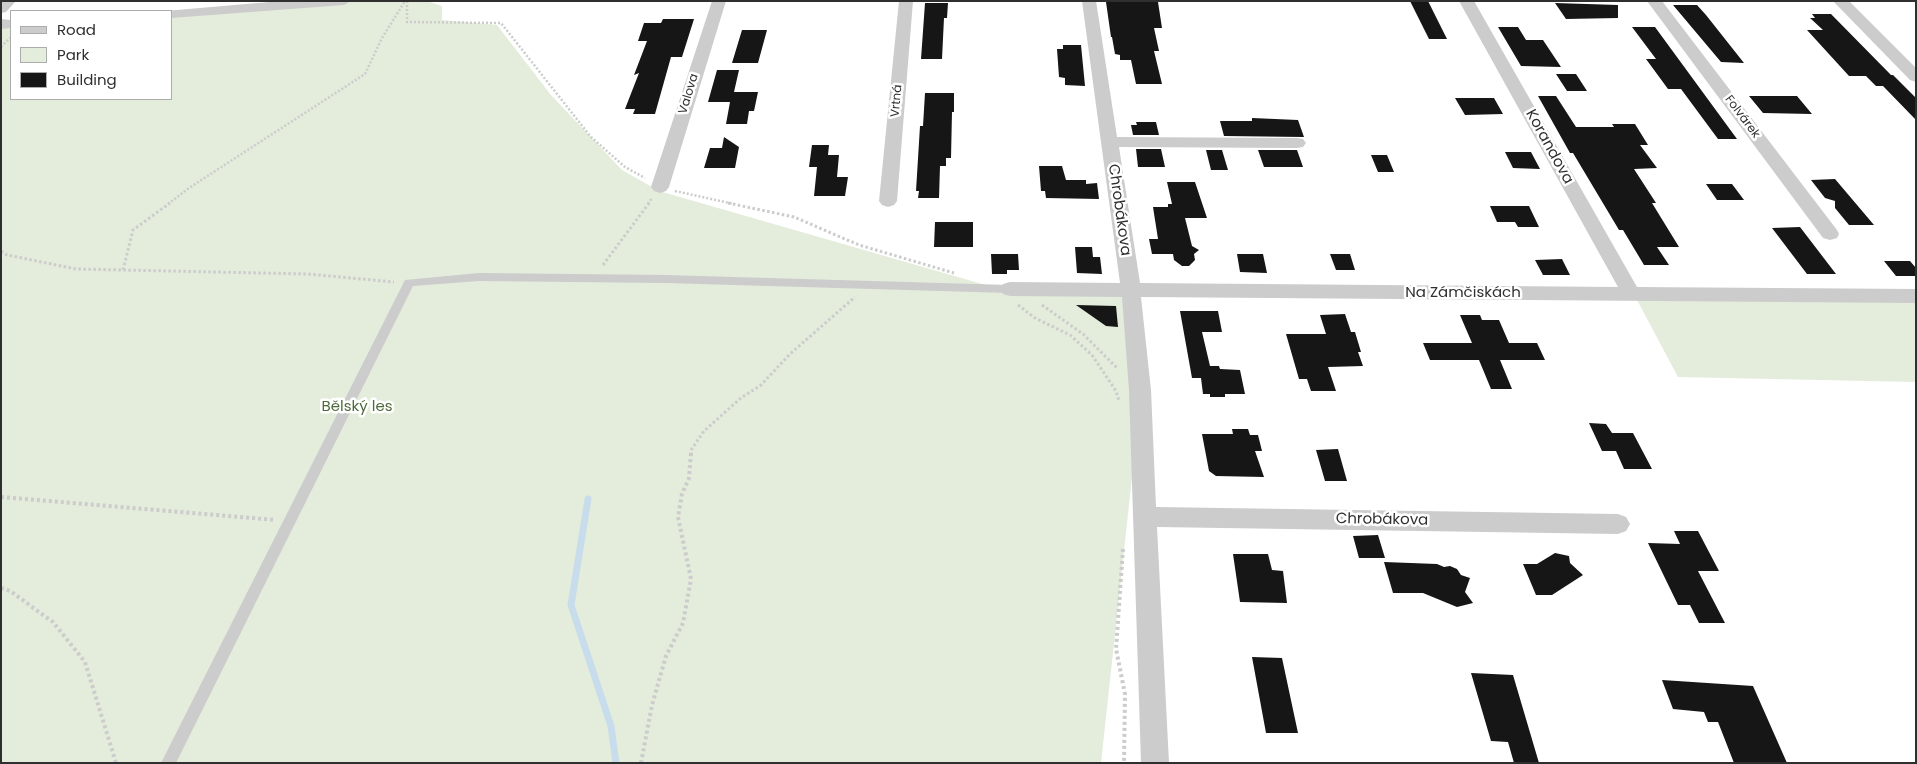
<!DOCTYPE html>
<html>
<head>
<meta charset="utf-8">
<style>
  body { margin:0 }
  #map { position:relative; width:1917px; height:764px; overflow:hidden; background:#fff; font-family:Poppins,sans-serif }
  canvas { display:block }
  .frame { position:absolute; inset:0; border:2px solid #2f2f2f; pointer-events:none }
  .legend { position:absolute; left:10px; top:10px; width:162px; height:90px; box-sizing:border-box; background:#fff; border:1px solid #acacac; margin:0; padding:6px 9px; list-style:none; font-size:15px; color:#2f2f2f }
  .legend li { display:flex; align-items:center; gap:10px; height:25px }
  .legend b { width:25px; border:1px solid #acacac }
</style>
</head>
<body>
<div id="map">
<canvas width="1917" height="764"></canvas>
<div class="frame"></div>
<ul class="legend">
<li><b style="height:6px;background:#ccc"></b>Road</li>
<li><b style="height:14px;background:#e4ecdc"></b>Park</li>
<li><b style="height:14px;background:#161616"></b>Building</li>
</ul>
</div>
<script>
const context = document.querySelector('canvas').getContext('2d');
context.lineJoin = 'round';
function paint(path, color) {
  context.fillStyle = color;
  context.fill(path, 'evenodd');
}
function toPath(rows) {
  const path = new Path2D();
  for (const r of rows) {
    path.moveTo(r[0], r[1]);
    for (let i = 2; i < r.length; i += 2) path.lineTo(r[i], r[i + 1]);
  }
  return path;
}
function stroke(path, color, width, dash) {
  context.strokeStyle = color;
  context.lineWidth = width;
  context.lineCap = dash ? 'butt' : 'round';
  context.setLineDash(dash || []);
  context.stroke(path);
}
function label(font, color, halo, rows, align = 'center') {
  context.font = font + ' Poppins,sans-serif';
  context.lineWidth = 5;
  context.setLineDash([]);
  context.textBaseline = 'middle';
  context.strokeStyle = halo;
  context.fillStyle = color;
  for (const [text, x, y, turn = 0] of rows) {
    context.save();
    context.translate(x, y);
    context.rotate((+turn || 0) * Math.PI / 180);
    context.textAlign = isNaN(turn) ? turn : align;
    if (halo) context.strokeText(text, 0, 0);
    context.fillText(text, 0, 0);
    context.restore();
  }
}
const green = toPath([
  [308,1,427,1,442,6,442,20,497,25,551,95,622,170,659,191,1003,290,1139,296,1138,422,1101,763,1,763,1,20,11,20,11,99,171,99,171,12],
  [1636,298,1916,301,1916,382,1678,377]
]);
const stream = toPath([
  [588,499,571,605,611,726,616,763]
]);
const building = toPath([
  [1410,1,1428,1,1447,39,1429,39],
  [1106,2,1158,2,1162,28,1154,28,1159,51,1154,51,1162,84,1136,84,1131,60,1120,60,1120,55,1115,54,1112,37,1111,37],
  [925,3,948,3,947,18,944,18,942,59,921,59],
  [1555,3,1618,5,1618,18,1566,19],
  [1673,5,1697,5,1706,15,1744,63,1721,62],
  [1812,14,1831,14,1891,75,1893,75,1916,98,1916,120,1883,86,1876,86,1866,76,1849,76,1807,30,1823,30,1810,18,1815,18],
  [663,19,694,19,682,57,671,57,655,114,633,114,635,109,625,109,639,73,634,75,647,41,638,41,644,23,661,23],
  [1498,27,1518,27,1526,40,1543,40,1561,67,1521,66],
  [1632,27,1655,27,1737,139,1718,139,1681,89,1668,89,1646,59,1656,59],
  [742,30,767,30,758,63,732,63],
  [1063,45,1081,45,1085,86,1065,85,1065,78,1059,77,1057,49,1063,49],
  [717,70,739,70,734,92,758,92,754,111,749,111,747,124,726,124,730,102,708,102],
  [1556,74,1576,74,1587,91,1567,91],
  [925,93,954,93,954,112,952,112,951,158,946,158,946,166,940,166,939,198,918,198,919,191,916,191,920,126,923,126],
  [1538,96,1556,96,1576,127,1614,127,1612,124,1635,124,1648,145,1640,145,1657,168,1634,169,1656,203,1652,203,1679,247,1657,247,1669,265,1644,265,1623,230,1619,230,1573,153,1570,153],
  [1749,96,1797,96,1812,114,1763,113],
  [1455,98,1494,98,1503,114,1465,115],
  [1252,118,1298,120,1304,137,1224,136,1220,121,1252,121],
  [1136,122,1156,122,1159,135,1133,135,1131,125,1137,125],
  [724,137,739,147,735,168,704,168,710,148,722,148],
  [812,145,829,145,828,155,839,155,837,177,848,177,845,196,814,196,817,167,809,167],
  [1136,149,1161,149,1165,167,1138,167],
  [1206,150,1222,150,1228,170,1211,170],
  [1258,150,1297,150,1303,167,1264,167],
  [1505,152,1531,152,1540,169,1513,168],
  [1371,155,1387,155,1394,172,1378,172],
  [1039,166,1062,166,1066,180,1086,180,1086,184,1097,183,1099,199,1046,198,1045,191,1041,191],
  [1835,179,1874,225,1849,225,1835,208,1835,201,1825,198,1811,180],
  [1167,182,1195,182,1207,218,1185,218,1192,246,1199,250,1194,254,1195,260,1189,266,1182,266,1174,260,1173,254,1152,254,1149,239,1158,239,1153,207,1168,207,1168,204,1172,204],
  [1706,184,1732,184,1744,200,1717,200],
  [1490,206,1529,206,1539,227,1518,227,1515,222,1497,222],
  [935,222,973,222,973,247,934,247],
  [1800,227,1836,274,1807,274,1772,228],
  [1075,247,1092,247,1093,257,1100,257,1102,274,1077,273],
  [991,254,1018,254,1019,270,1007,270,1007,274,992,274],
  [1237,254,1263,254,1267,273,1240,272],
  [1330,254,1350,254,1355,270,1336,270],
  [1562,259,1570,275,1543,275,1535,260],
  [1884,261,1910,261,1916,268,1916,276,1896,276],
  [1076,305,1116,306,1118,327,1106,326],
  [1180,311,1218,311,1222,332,1202,332,1210,366,1219,366,1220,369,1240,370,1245,394,1225,394,1225,397,1210,397,1210,394,1203,394,1201,378,1192,378],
  [1345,314,1351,332,1355,332,1361,352,1358,352,1363,366,1328,367,1336,391,1311,391,1307,379,1299,379,1286,334,1326,334,1320,315],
  [1460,315,1480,315,1482,320,1499,320,1509,343,1537,343,1545,360,1500,360,1512,389,1491,389,1479,360,1430,360,1423,343,1472,343],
  [1589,423,1606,424,1612,433,1633,433,1652,469,1624,469,1616,451,1602,451],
  [1232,429,1248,429,1250,435,1258,435,1262,451,1255,451,1264,477,1216,476,1209,471,1202,434,1233,434],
  [1338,449,1347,481,1325,481,1316,450],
  [1674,531,1698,531,1719,571,1698,571,1725,623,1699,623,1690,605,1678,605,1648,543,1680,544],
  [1378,535,1385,558,1359,558,1353,536],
  [1555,553,1569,556,1570,563,1583,575,1552,595,1536,595,1523,564,1537,564],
  [1233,554,1268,554,1272,570,1283,571,1287,603,1240,602],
  [1384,562,1437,564,1444,567,1450,566,1457,569,1461,575,1470,578,1465,592,1473,603,1457,607,1423,593,1393,593],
  [1252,657,1282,658,1298,733,1266,733],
  [1471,673,1513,675,1539,763,1514,763,1508,742,1491,741],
  [1662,680,1753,686,1787,763,1734,763,1718,722,1708,722,1704,712,1673,709]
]);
const pathFar2 = toPath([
  [407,1,407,22,501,23,591,137,625,167,645,178],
  [1,47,11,37],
  [675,191,734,204],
  [168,204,189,188,365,74,382,38,405,1],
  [648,204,652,198]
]);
const pathFar1 = toPath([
  [728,203,794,217,859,245,954,273],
  [1,251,7,255,76,269,308,274,394,282],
  [603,265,649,203],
  [123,270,133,230,170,203],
  [1018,305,1035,318,1070,335,1092,355,1116,391,1119,401],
  [1042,305,1083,334,1117,368],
  [691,455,691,450,704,431,741,398,761,385,790,354,855,297]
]);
const path = toPath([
  [1,497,275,520],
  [1123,549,1116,649,1125,694,1124,763],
  [1,588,10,591,53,622,85,662,116,763],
  [641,763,652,705,666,656,683,623,691,579,678,517,682,494,689,478,691,453]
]);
const service = toPath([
  [479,273,665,275,1010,285,1015,289,1010,293,665,283,479,281,413,286,176,763,161,763,405,280,479,273]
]);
const minor = toPath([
  [1,1,16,1,6,12,1,13,1,1],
  [281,1,351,1,344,5,171,18,171,11,165,11,281,1],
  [712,1,726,1,669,187,666,191,660,193,654,191,651,187,712,1],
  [899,1,913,1,897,201,894,205,888,207,882,205,879,201,899,1],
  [1082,1,1096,1,1117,137,1297,138,1303,139,1306,143,1303,147,1297,148,1119,147,1140,283,1618,287,1459,1,1474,1,1637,287,1916,289,1916,303,1141,297,1151,390,1156,507,1618,514,1626,517,1630,524,1626,531,1618,534,1157,527,1169,763,1141,763,1129,390,1122,297,1010,296,1003,294,1000,289,1003,284,1010,282,1120,283,1082,1],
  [1647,1,1662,1,1837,230,1839,234,1837,238,1830,240,1823,238,1647,1],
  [1833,1,1849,1,1916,68,1916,82,1910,80,1833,1],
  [1,19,11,20,11,28,1,29,1,19]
]);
const farStreetnames = [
  ["Valova",689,94,-73],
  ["Vrtná",897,101,-85],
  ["Folvárek",1742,117,53]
];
const streetNames = [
  ["Korandova",1549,147,61],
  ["Chrobákova",1119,210,82],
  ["Na Zámčiskách",1463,293],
  ["Chrobákova",1382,520,1]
];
const parkNames = [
  ["Bělský les",357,407]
];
paint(green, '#e4ecdc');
stroke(stream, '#c8ddec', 7);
paint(building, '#161616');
stroke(pathFar2, '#ccc', 2.5, [2, 2]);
stroke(pathFar1, '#ccc', 3, [2.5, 2.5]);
stroke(path, '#ccc', 4, [3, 3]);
paint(service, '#ccc');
paint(minor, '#ccc');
label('12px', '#2f2f2f', '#fff', farStreetnames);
label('15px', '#2f2f2f', '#fff', streetNames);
label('15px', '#4f6b3c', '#fff', parkNames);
</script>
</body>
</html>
